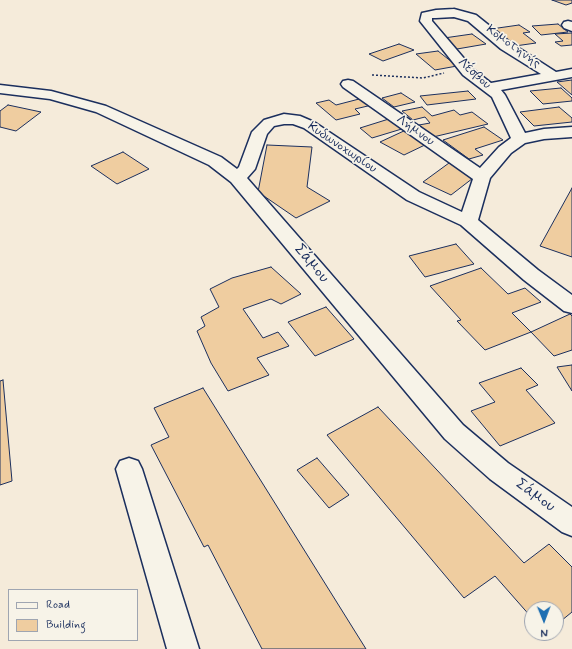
<!DOCTYPE html>
<html>
<head>
<meta charset="utf-8">
<style>
  body { margin:0 }
  #map { position:relative; width:572px; height:649px; overflow:hidden; background:#f5ebda; font-family:Mynerve,sans-serif }
  canvas { display:block }
  .legend { position:absolute; left:8px; top:589px; width:130px; height:52px; box-sizing:border-box; background:#f7f3e8; border:1px solid #9fa5b1; margin:0; padding:5px 7px; list-style:none; font-size:12px; color:#1b2f5e }
  .legend li { display:flex; align-items:center; gap:8px; height:20px }
  .legend b { width:20px; border:1px solid #9fa5b1 }
  .north { position:absolute; left:524px; top:601px; width:40px; height:40px; box-sizing:border-box; background:#f7f3e8; border:1px solid #9fa5b1; border-radius:50%; rotate:179deg; font-size:11px; font-weight:700; line-height:16px; text-align:center; color:#1b2f5e }
  .north::after { content:''; display:block; margin:auto; width:14px; height:18px; background:#1f6fb2; clip-path:polygon(50% 0,100% 100%,50% 72%,0 100%) }
</style>
</head>
<body>
<div id="map">
<canvas width="572" height="649"></canvas>
<ul class="legend">
<li><b style="height:5px;background:#f7f3e8"></b>Road</li>
<li><b style="height:11px;background:#efcda0"></b>Building</li>
</ul>
<div class="north">N</div>
</div>
<script>
const context = document.querySelector('canvas').getContext('2d');
context.lineJoin = 'round';
function paint(path, color) {
  context.fillStyle = color;
  context.fill(path, 'evenodd');
}
function toPath(rows) {
  const path = new Path2D();
  for (const r of rows) {
    path.moveTo(r[0], r[1]);
    for (let i = 2; i < r.length; i += 2) path.lineTo(r[i], r[i + 1]);
  }
  return path;
}
function stroke(path, color, width, dash) {
  context.strokeStyle = color;
  context.lineWidth = width;
  context.lineCap = dash ? 'butt' : 'round';
  context.setLineDash(dash || []);
  context.stroke(path);
}
function label(font, color, halo, rows, align = 'center') {
  context.font = font + ' Mynerve,sans-serif';
  context.lineWidth = 3.5;
  context.setLineDash([]);
  context.textBaseline = 'middle';
  context.strokeStyle = halo;
  context.fillStyle = color;
  for (const [text, x, y, turn = 0] of rows) {
    context.save();
    context.translate(x, y);
    context.rotate((+turn || 0) * Math.PI / 180);
    context.textAlign = isNaN(turn) ? turn : align;
    if (halo) context.strokeText(text, 0, 0);
    context.fillText(text, 0, 0);
    context.restore();
  }
}
const building = toPath([
  [552,0,572,0,572,3,566,5,552,0],
  [558,24,568,32,541,35,532,26,558,24],
  [519,25,530,32,523,33,536,43,515,46,491,29,519,25],
  [572,33,572,45,561,46,555,42,563,41,555,34,572,33],
  [472,34,486,44,457,49,444,38,472,34],
  [399,44,414,50,383,61,369,54,399,44],
  [438,51,457,66,435,70,416,54,438,51],
  [572,80,572,95,557,82,572,80],
  [561,88,572,98,572,101,543,104,530,91,561,88],
  [468,91,476,99,427,105,420,96,468,91],
  [401,93,415,102,394,107,382,98,401,93],
  [363,98,372,105,355,109,360,114,336,120,316,103,329,100,336,105,363,98],
  [8,105,41,112,16,131,0,127,0,111,8,105],
  [422,107,432,116,454,110,460,115,472,112,488,124,433,137,419,125,430,123,425,117,413,120,402,111,422,107],
  [559,107,572,118,572,122,534,126,520,112,559,107],
  [392,118,405,128,372,138,360,128,392,118],
  [484,127,503,140,475,149,483,155,469,159,443,140,484,127],
  [406,130,429,143,404,155,380,142,406,130],
  [267,145,312,147,307,187,330,201,296,218,258,192,267,145],
  [123,152,149,169,117,184,91,166,123,152],
  [449,163,477,175,451,195,423,182,449,163],
  [572,188,572,257,540,246,572,188],
  [456,244,474,264,425,277,409,256,456,244],
  [271,267,301,294,281,304,271,299,243,309,263,338,278,332,289,346,257,358,269,375,228,391,211,363,197,331,205,326,201,317,219,307,210,289,232,278,271,267],
  [481,268,508,294,525,288,541,302,512,313,531,332,485,350,457,321,461,320,430,286,481,268],
  [326,307,354,339,315,356,288,322,326,307],
  [570,314,572,316,572,350,554,356,531,332,570,314],
  [572,365,572,391,557,367,572,365],
  [521,368,538,385,526,390,555,423,500,446,471,411,495,402,479,383,521,368],
  [3,380,12,481,0,485,0,381,3,380],
  [203,388,366,649,262,649,208,545,204,547,151,445,169,437,154,408,203,388],
  [378,407,524,563,549,544,572,567,572,612,556,625,556,609,532,609,532,618,495,576,464,598,327,435,378,407],
  [317,458,349,495,329,508,297,470,317,458]
]);
const path = toPath([
  [372,75,423,78,444,73]
]);
const street = toPath([
  [454,9,476,15,511,43,556,72,572,69,572,77,501,90,505,95,525,133,544,129,572,127,572,137,544,139,525,143,511,153,490,178,478,220,538,270,572,295,572,313,564,311,524,280,461,225,407,200,304,128,293,124,284,124,274,126,267,134,255,169,247,178,463,425,508,463,572,507,572,536,562,532,490,479,445,439,231,182,209,165,96,112,50,99,0,93,0,85,51,91,106,106,221,157,237,169,239,167,252,132,264,120,284,114,300,116,314,122,419,192,462,212,473,179,343,87,341,84,343,81,348,80,353,81,480,168,499,147,511,138,492,97,463,75,420,21,422,13,436,10,454,9],
  [454,17,468,21,501,49,541,74,491,83,473,69,432,21,432,18,436,18,454,17],
  [568,21,572,22,572,31,564,28,562,25,564,22,568,21],
  [129,458,138,461,142,469,199,649,167,649,116,469,120,461,129,458]
]);
const farStreetnames = [
  ["Κομοτηνής",513,47,36],
  ["Λέσβου",474,74,42],
  ["Λήμνου",415,131,35],
  ["Κυδωνοχωρίου",342,148,34]
];
const streetNames = [
  ["Σάμου",311,264,50],
  ["Σάμου",535,496,36]
];
paint(building, '#efcda0');
stroke(building, '#1b2f5e', 1);
stroke(street, '#1b2f5e', 3);
stroke(path, '#1b2f5e', 1.5, [2, 2]);
paint(street, '#f7f3e8');
label('13px', '#1b2f5e', '#f7f3e8', farStreetnames);
label('16px', '#1b2f5e', '#f7f3e8', streetNames);
</script>
</body>
</html>
